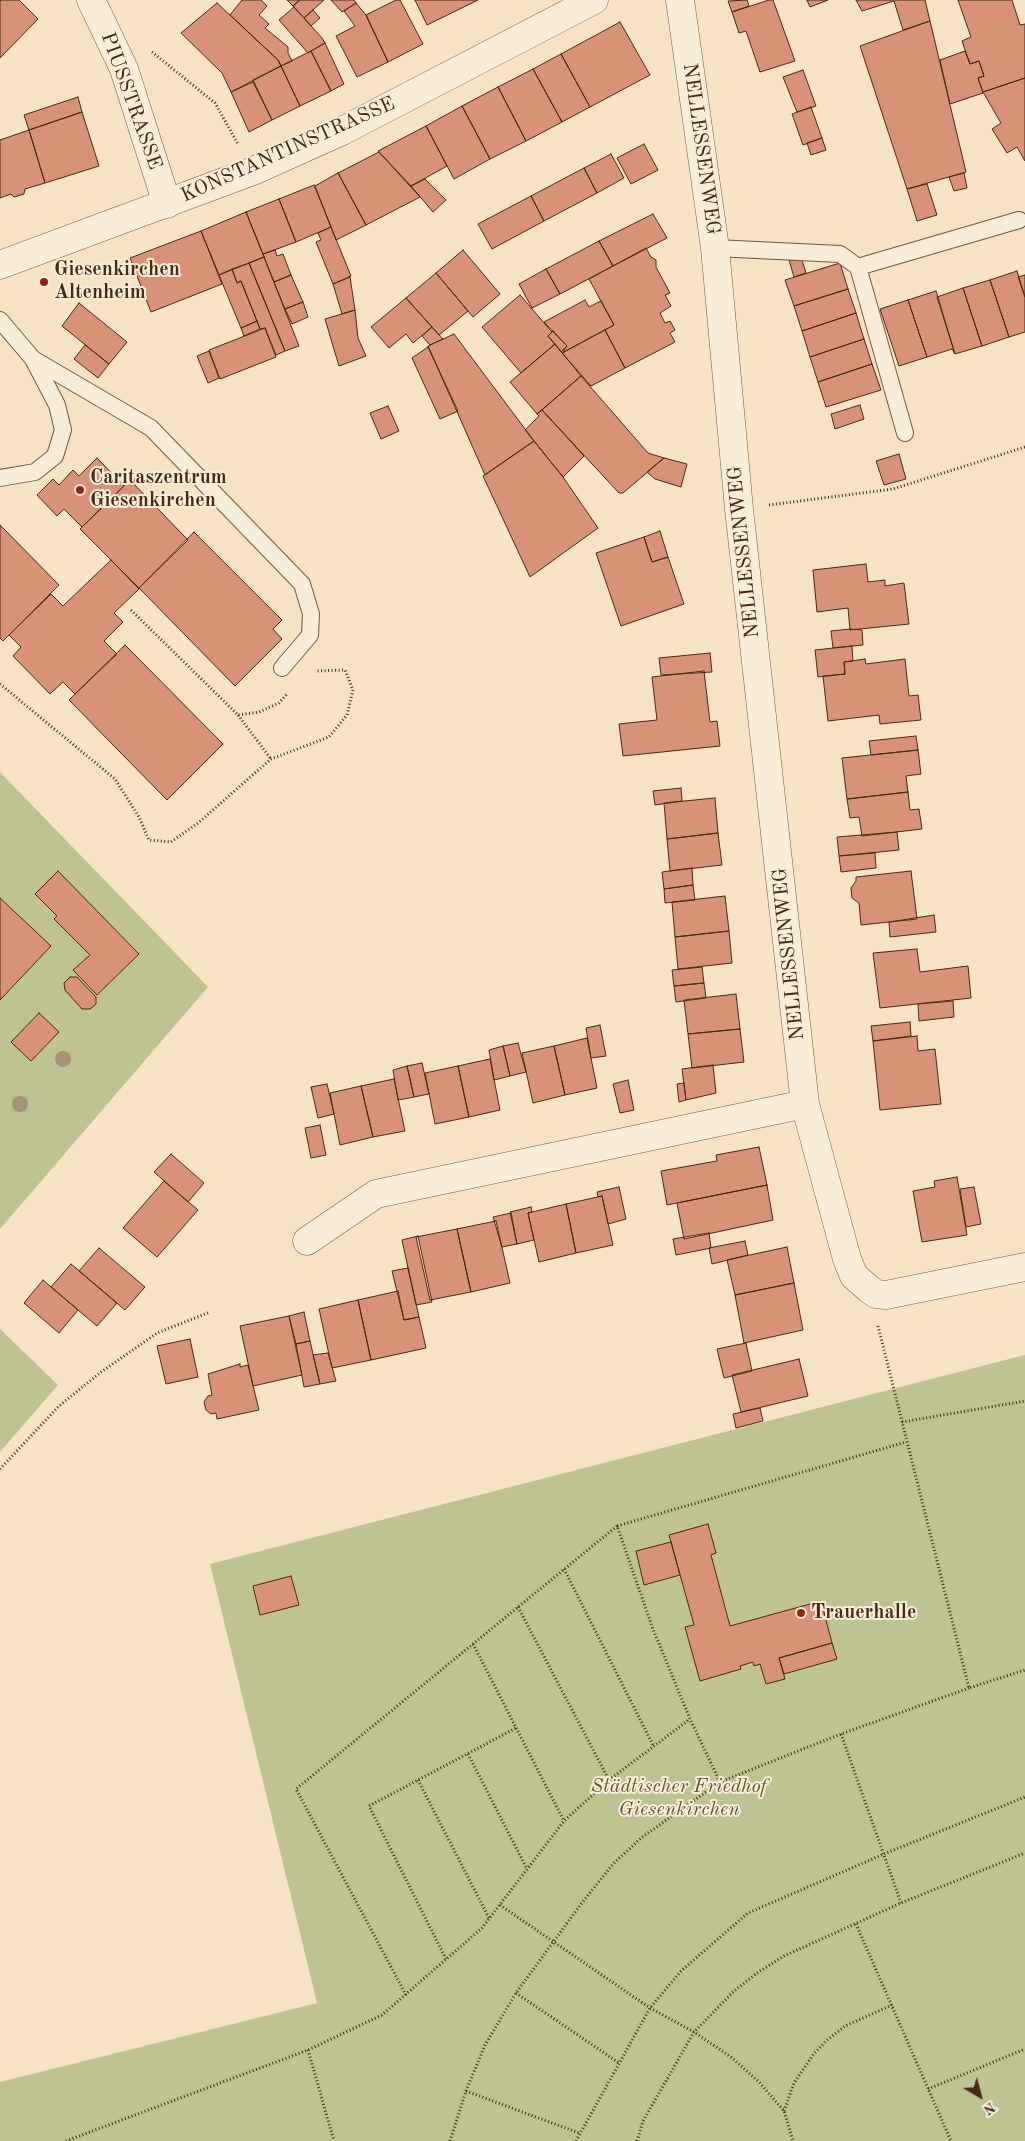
<!DOCTYPE html>
<html>
<head>
<meta charset="utf-8">
<style>
  body { margin:0 }
  #map { position:relative; width:1025px; height:2141px; overflow:hidden; background:#f5e3c3; font-family:"Old Standard TT",serif }
  canvas { display:block }
  .north { position:absolute; left:955px; top:2071px; width:50px; height:50px; -webkit-text-stroke:4px #f8edd8; paint-order:stroke; rotate:143deg; font-size:14px; font-weight:700; line-height:20px; text-align:center; color:#482916 }
  .north::after { content:''; display:block; margin:auto; width:18px; height:22px; background:#482916; clip-path:polygon(50% 0,100% 100%,50% 72%,0 100%) }
</style>
</head>
<body>
<div id="map">
<canvas width="1025" height="2141"></canvas>
<div class="north">N</div>
</div>
<script>
const context = document.querySelector('canvas').getContext('2d');
context.lineJoin = 'round';
function paint(path, color) {
  context.fillStyle = color;
  context.fill(path, 'evenodd');
}
function toPath(rows) {
  const path = new Path2D();
  for (const r of rows) {
    path.moveTo(r[0], r[1]);
    for (let i = 2; i < r.length; i += 2) path.lineTo(r[i], r[i + 1]);
  }
  return path;
}
function stroke(path, color, width, dash) {
  context.strokeStyle = color;
  context.lineWidth = width;
  context.lineCap = dash ? 'butt' : 'round';
  context.setLineDash(dash || []);
  context.stroke(path);
}
function label(font, color, halo, rows, align = 'center') {
  context.font = font + ' "Old Standard TT",serif';
  context.lineWidth = 4;
  context.setLineDash([]);
  context.textBaseline = 'middle';
  context.strokeStyle = halo;
  context.fillStyle = color;
  for (const [text, x, y, turn = 0] of rows) {
    context.save();
    context.translate(x, y);
    context.rotate((+turn || 0) * Math.PI / 180);
    context.textAlign = isNaN(turn) ? turn : align;
    if (halo) context.strokeText(text, 0, 0);
    context.fillText(text, 0, 0);
    context.restore();
  }
}
const green = toPath([
  [0,772,208,987,0,1229],
  [0,1329,58,1385,0,1452],
  [1025,1355,1025,2141,0,2141,0,2082,317,2003,210,1564]
]);
const building = toPath([
  [0,0,19,0,38,19,0,58,0,0],
  [242,0,261,0,267,6,259,15,269,24,265,28,288,47,288,53,292,61,281,66,278,60,230,15,242,0],
  [287,0,300,0,293,6,287,0],
  [300,0,324,0,304,18,293,6,300,0],
  [331,0,354,0,356,3,342,12,331,0],
  [396,0,400,0,423,44,388,62,366,15,396,0],
  [415,0,478,0,427,25,415,0],
  [747,0,749,6,732,12,728,1,747,0],
  [769,0,773,0,795,61,760,72,746,31,739,33,732,12,769,0],
  [807,0,828,0,810,7,807,0],
  [856,0,925,0,930,21,903,30,894,1,862,11,856,0],
  [958,0,1012,0,1020,25,1025,24,1025,78,983,92,978,78,984,76,979,61,970,64,962,41,971,37,958,0],
  [217,3,278,60,281,66,231,92,222,73,181,33,217,3],
  [356,3,366,15,388,62,357,77,336,36,355,26,344,11,356,3],
  [294,7,322,38,325,43,308,53,279,20,294,7],
  [313,10,320,18,311,26,304,18,313,10],
  [930,21,966,172,907,189,860,46,930,21],
  [620,22,650,75,590,107,561,54,620,22],
  [325,43,344,84,331,91,311,51,325,43],
  [311,51,331,91,300,106,281,66,311,51],
  [965,51,970,64,979,61,984,76,978,78,983,93,950,104,940,60,965,51],
  [561,54,590,107,562,122,533,69,561,54],
  [281,66,300,106,272,120,253,80,281,66],
  [533,69,562,122,526,141,498,87,533,69],
  [803,70,816,106,797,112,783,77,803,70],
  [1025,78,1025,161,1017,147,1007,153,992,129,1001,123,983,92,1025,78],
  [253,82,272,120,249,132,231,92,253,82],
  [498,87,526,141,490,159,462,106,498,87],
  [78,97,82,112,29,130,24,115,78,97],
  [462,106,490,159,454,179,426,126,462,106],
  [811,107,822,138,803,145,792,114,811,107],
  [82,112,99,166,45,183,29,130,82,112],
  [426,126,447,166,411,186,378,151,426,126],
  [29,130,45,183,25,189,24,194,14,197,11,194,0,198,0,140,29,130],
  [822,138,826,150,811,155,807,143,822,138],
  [644,144,658,170,631,184,617,158,644,144],
  [379,152,420,197,366,225,338,173,379,152],
  [611,154,624,178,597,193,584,168,611,154],
  [584,168,597,193,544,221,531,196,584,168],
  [338,173,366,225,336,240,315,186,338,173],
  [964,173,967,188,954,191,949,177,964,173],
  [425,179,446,200,433,212,411,186,425,179],
  [927,184,937,215,917,221,907,189,927,184],
  [314,185,331,227,296,242,279,199,314,185],
  [531,196,544,221,492,249,478,224,531,196],
  [279,199,296,242,263,254,246,212,279,199],
  [246,212,264,257,219,275,201,231,246,212],
  [653,214,667,238,613,266,599,241,653,214],
  [331,227,351,276,333,284,316,242,321,240,318,233,331,227],
  [201,231,222,284,151,312,130,258,201,231],
  [599,241,613,266,560,294,546,269,599,241],
  [646,248,651,257,656,260,656,267,670,293,665,295,671,306,660,313,665,323,670,321,675,330,670,333,675,342,625,368,605,330,614,325,589,279,646,248],
  [275,250,277,256,283,254,291,275,274,282,263,254,275,250],
  [463,250,500,294,473,317,436,273,463,250],
  [264,257,299,346,285,351,249,263,264,257],
  [789,260,802,260,806,273,794,277,789,260],
  [249,263,285,351,276,355,265,328,260,329,241,281,237,283,232,269,249,263],
  [840,263,848,289,794,306,785,280,840,263],
  [232,269,237,283,241,281,257,321,241,328,219,275,232,269],
  [546,269,560,294,532,308,519,284,546,269],
  [1017,271,1025,297,1025,332,1009,337,990,280,1017,271],
  [436,273,468,311,439,335,406,298,436,273],
  [291,275,303,302,285,309,274,282,291,275],
  [1025,275,1025,297,1018,277,1025,275],
  [350,277,355,310,342,314,333,284,350,277],
  [990,280,1009,337,982,346,963,288,990,280],
  [963,288,982,346,955,354,937,297,963,288],
  [848,289,856,313,802,331,794,306,848,289],
  [936,291,955,354,952,349,927,357,908,300,936,291],
  [520,295,552,332,548,336,555,344,521,373,482,327,520,295],
  [406,298,432,327,413,343,406,334,389,348,371,327,406,298],
  [585,300,589,307,601,301,614,325,562,353,567,346,544,322,585,300],
  [908,300,927,357,899,366,880,309,908,300],
  [303,302,308,317,292,324,285,309,303,302],
  [79,303,127,342,109,364,62,326,79,303],
  [355,310,358,338,366,356,339,366,325,319,355,310],
  [856,313,864,339,810,357,802,331,856,313],
  [257,321,260,329,244,336,241,328,257,321],
  [432,327,443,339,430,345,422,336,432,327],
  [265,328,276,357,220,379,209,350,265,328],
  [605,330,625,368,591,386,562,353,605,330],
  [553,331,567,346,561,352,548,336,553,331],
  [454,334,534,441,485,475,428,346,454,334],
  [864,339,872,364,818,382,810,357,864,339],
  [555,344,581,376,537,414,510,382,555,344],
  [85,345,109,364,98,378,74,359,85,345],
  [428,347,458,411,440,419,412,358,428,347],
  [209,351,219,378,208,383,197,356,209,351],
  [872,364,881,390,826,407,818,382,872,364],
  [581,376,648,453,664,458,623,493,619,493,542,410,581,376],
  [860,405,864,419,835,429,831,414,860,405],
  [388,406,399,431,381,439,370,413,388,406],
  [542,410,584,456,563,477,525,430,539,416,537,414,542,410],
  [534,441,563,477,598,528,530,577,483,476,534,441],
  [899,454,906,479,884,485,876,461,899,454],
  [97,458,124,486,82,527,64,509,57,516,37,495,53,479,59,485,73,470,79,476,97,458],
  [664,458,687,464,681,487,655,479,647,472,664,458],
  [130,480,188,540,139,588,80,529,130,480],
  [0,525,59,585,3,641,0,638,0,525],
  [660,531,668,557,652,562,644,537,660,531],
  [194,532,282,620,273,629,282,639,235,686,139,588,194,532],
  [644,537,652,562,668,557,684,604,621,626,596,553,644,537],
  [111,560,139,589,114,613,123,622,104,641,117,654,75,694,63,682,50,694,13,656,21,647,9,635,51,594,63,606,111,560],
  [866,564,868,582,885,580,885,586,904,583,909,624,850,630,848,608,817,612,813,570,866,564],
  [850,629,862,630,863,645,833,648,831,631,850,629],
  [125,645,223,744,167,800,69,700,125,645],
  [852,646,853,661,844,662,845,674,818,677,815,650,852,646],
  [710,653,712,672,661,675,659,658,710,653],
  [865,659,866,664,905,659,909,696,918,695,921,720,880,724,879,715,828,721,823,676,845,674,844,662,865,659],
  [704,671,710,722,717,721,720,746,623,756,619,724,657,720,652,677,704,671],
  [916,736,918,750,871,755,869,741,916,736],
  [918,750,921,774,906,776,908,792,847,799,842,758,918,750],
  [681,788,682,801,655,805,653,791,681,788],
  [908,792,910,810,919,809,922,829,862,836,859,817,850,818,847,799,908,792],
  [715,798,718,833,667,839,664,803,715,798],
  [897,832,899,850,839,856,837,837,897,832],
  [718,833,722,865,670,871,667,839,718,833],
  [875,853,876,868,841,872,839,856,875,853],
  [692,868,693,885,664,889,662,872,692,868],
  [58,871,139,954,97,995,73,970,90,955,54,919,57,916,35,894,58,871],
  [911,871,917,919,861,925,859,903,852,898,851,888,856,881,856,877,911,871],
  [693,885,695,900,665,903,664,889,693,885],
  [725,896,729,931,675,937,672,902,725,896],
  [0,898,51,946,0,1000,0,898],
  [934,915,936,932,890,937,889,922,934,915],
  [729,931,732,963,678,969,675,937,729,931],
  [917,949,920,972,968,966,971,998,880,1008,873,953,917,949],
  [702,967,704,983,674,986,672,970,702,967],
  [70,977,77,977,96,997,96,1004,90,1009,82,1009,65,990,64,983,70,977],
  [704,983,706,998,676,1002,674,986,704,983],
  [736,994,740,1029,688,1034,684,1000,736,994],
  [953,1001,954,1017,919,1021,918,1004,953,1001],
  [39,1013,59,1032,31,1061,11,1042,39,1013],
  [910,1022,911,1036,873,1041,871,1026,910,1022],
  [600,1025,606,1056,591,1058,586,1028,600,1025],
  [740,1029,744,1062,692,1068,688,1034,740,1029],
  [917,1036,918,1051,935,1049,941,1104,880,1110,873,1041,917,1036],
  [587,1038,597,1088,565,1095,554,1046,587,1038],
  [518,1043,526,1072,510,1076,503,1046,518,1043],
  [503,1046,510,1076,494,1080,489,1050,503,1046],
  [554,1046,565,1095,533,1103,522,1053,554,1046],
  [490,1059,500,1110,469,1117,458,1066,490,1059],
  [422,1063,429,1094,414,1097,407,1066,422,1063],
  [713,1065,716,1093,686,1100,682,1069,713,1065],
  [407,1066,414,1097,398,1100,393,1070,407,1066],
  [458,1066,469,1117,435,1124,425,1073,458,1066],
  [394,1079,405,1131,373,1137,361,1086,394,1079],
  [628,1080,634,1110,620,1113,613,1084,628,1080],
  [684,1083,686,1100,679,1102,677,1084,684,1083],
  [327,1084,334,1114,318,1118,311,1087,327,1084],
  [361,1086,373,1137,340,1145,330,1093,361,1086],
  [320,1125,326,1155,311,1158,305,1128,320,1125],
  [759,1147,767,1185,667,1205,661,1171,717,1161,716,1155,759,1147],
  [171,1154,204,1183,188,1202,154,1172,171,1154],
  [957,1177,967,1235,922,1242,913,1191,935,1187,934,1181,957,1177],
  [164,1181,198,1210,157,1257,123,1228,164,1181],
  [767,1185,773,1220,684,1239,677,1203,767,1185],
  [619,1187,626,1219,608,1224,602,1196,598,1197,597,1192,619,1187],
  [974,1187,981,1224,966,1227,960,1189,974,1187],
  [602,1196,613,1245,576,1253,566,1204,602,1196],
  [566,1204,576,1253,539,1262,528,1213,566,1204],
  [531,1207,532,1212,528,1213,534,1240,517,1244,510,1212,531,1207],
  [511,1213,517,1244,502,1247,493,1217,511,1213],
  [496,1221,510,1283,471,1292,457,1229,496,1221],
  [457,1229,471,1292,430,1300,416,1237,457,1229],
  [709,1233,711,1248,676,1255,673,1239,709,1233],
  [418,1236,432,1302,416,1305,402,1240,418,1236],
  [745,1241,748,1255,712,1264,709,1248,745,1241],
  [787,1247,794,1283,735,1295,727,1260,787,1247],
  [99,1248,145,1287,125,1310,79,1271,99,1248],
  [71,1264,117,1303,97,1326,51,1287,71,1264],
  [408,1268,419,1317,404,1320,392,1271,408,1268],
  [43,1280,78,1310,59,1333,24,1303,43,1280],
  [794,1283,803,1330,744,1343,735,1295,794,1283],
  [398,1291,404,1320,419,1317,426,1348,371,1360,358,1300,398,1291],
  [358,1300,371,1360,332,1368,319,1309,358,1300],
  [304,1312,310,1341,296,1344,289,1316,304,1312],
  [289,1316,302,1375,253,1386,240,1326,289,1316],
  [190,1339,198,1377,166,1384,157,1346,190,1339],
  [310,1341,320,1384,304,1387,296,1344,310,1341],
  [746,1343,752,1371,724,1378,717,1349,746,1343],
  [328,1353,336,1381,320,1384,313,1355,328,1353],
  [799,1359,808,1396,741,1412,732,1375,799,1359],
  [240,1364,240,1367,248,1365,259,1410,217,1419,216,1413,211,1414,206,1410,204,1402,208,1396,212,1395,208,1374,240,1364],
  [760,1408,763,1421,736,1428,733,1414,760,1408],
  [708,1524,716,1553,711,1555,730,1626,821,1601,832,1643,779,1658,785,1679,766,1684,760,1664,754,1666,753,1662,740,1666,741,1669,700,1681,685,1627,694,1625,669,1535,708,1524],
  [671,1542,680,1575,644,1585,636,1551,671,1542],
  [291,1576,299,1605,260,1615,253,1586,291,1576],
  [832,1643,837,1659,784,1674,779,1658,832,1643]
]);
const path = toPath([
  [152,52,215,103,238,144],
  [769,505,893,489,1025,447],
  [131,610,238,715,259,712,279,703,288,693],
  [0,684,115,779,139,817,149,840,171,842,198,823,271,759,329,737,347,715,353,690,345,670,315,671],
  [238,715,271,759],
  [878,1326,969,1688,1025,1670],
  [902,1422,1025,1401],
  [0,1469,59,1406,101,1372,157,1333,210,1312],
  [564,1569,653,1745],
  [518,1607,609,1780],
  [473,1644,564,1821],
  [841,1734,901,1903],
  [468,1754,527,1869],
  [418,1780,489,1918],
  [720,1782,690,1719,653,1629,617,1526,906,1442],
  [500,1905,650,2008,694,2032,731,2057,759,2082,784,2111,793,2141],
  [856,1924,951,2141],
  [446,1959,369,1806,516,1728],
  [516,1993,619,2063],
  [406,1995,296,1789,617,1526],
  [308,2050,334,2141],
  [928,2089,1025,2049],
  [466,2091,579,2133],
  [784,2111,794,2083,813,2055,826,2041,845,2026,892,2005],
  [66,2141,308,2050,382,2015,482,1928,564,1821,609,1780,690,1719],
  [450,2141,466,2091,485,2045,516,1993,581,1904,613,1864,641,1838,720,1782,841,1734,969,1688],
  [576,2141,650,2008,681,1971,748,1913,884,1854,1025,1797],
  [637,2141,643,2121,694,2032,733,1992,757,1973,784,1956,901,1903,1025,1853]
]);
const service = toPath([
  [715,248,840,254,858,267,1019,220],
  [858,267,905,433],
  [0,320,33,359,57,405,63,430,55,456,35,472,0,478],
  [33,359,151,428,302,584,311,614,310,635,282,668]
]);
const minor = toPath([
  [91,0,124,69,167,204],
  [680,0,715,248,739,509,805,1104,847,1259,854,1276,869,1289,876,1294,886,1295,1025,1267],
  [0,265,253,171,342,131,594,0],
  [307,1241,376,1194,805,1104]
]);
const trees = [
  [63,1059],
  [20,1104]
];
const markers = [
  [44,282,5,"#8f2418"],
  [80,490,5,"#8f2418"],
  [801,1613,5,"#8f2418"]
];
const streetNames = [
  ["PIUSSTRASSE",131,101,70],
  ["NELLESSENWEG",701,149,82],
  ["KONSTANTINSTRASSE",288,150,-24],
  ["NELLESSENWEG",744,552,-96],
  ["NELLESSENWEG",789,954,-96]
];
const poiNames = [
  ["Giesenkirchen",54,270],
  ["Altenheim",54,293],
  ["Caritaszentrum",90,478],
  ["Giesenkirchen",90,501],
  ["Trauerhalle",811,1613]
];
const parkNames = [
  ["Städtischer Friedhof",679,1787],
  ["Giesenkirchen",679,1810]
];
paint(green, '#bfc392');
paint(building, '#d89278');
stroke(building, '#482916', 1);
stroke(service, '#735841', 18);
stroke(minor, '#735841', 29);
stroke(path, '#482916', 3, [1, 2.5]);
stroke(service, '#f8edd8', 16);
stroke(minor, '#f8edd8', 28);
context.fillStyle = '#a69275';
for (const [x, y] of trees) {
  context.beginPath();
  context.arc(x, y, 8, 0, 2 * Math.PI);
  context.fill();
}
for (const [x, y, r, color] of markers) {
  const dot = new Path2D();
  dot.arc(x, y, r, 0, 2 * Math.PI);
  context.fillStyle = color;
  context.fill(dot);
  stroke(dot, '#f8edd8', 2);
}
label('20px', '#482916', '#f8edd8', streetNames);
label('bold 20px', '#482916', '#f8edd8', poiNames, 'left');
label('italic 20px', '#665035', '#f8edd8', parkNames);
</script>
</body>
</html>
